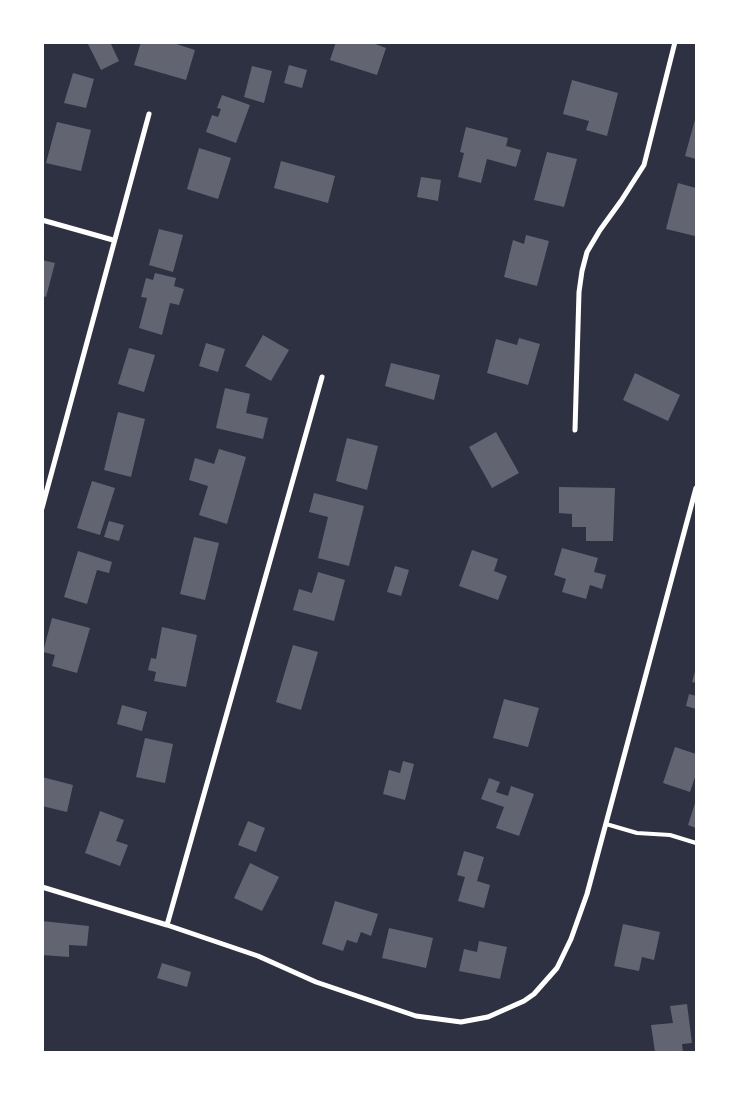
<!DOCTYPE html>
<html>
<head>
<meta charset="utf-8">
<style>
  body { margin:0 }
  #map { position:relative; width:739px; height:1095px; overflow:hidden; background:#2d3142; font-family:Mulish,sans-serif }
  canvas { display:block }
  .frame { position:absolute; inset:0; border:44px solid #fff; pointer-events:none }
</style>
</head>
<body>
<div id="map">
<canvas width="739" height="1095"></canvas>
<div class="frame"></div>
</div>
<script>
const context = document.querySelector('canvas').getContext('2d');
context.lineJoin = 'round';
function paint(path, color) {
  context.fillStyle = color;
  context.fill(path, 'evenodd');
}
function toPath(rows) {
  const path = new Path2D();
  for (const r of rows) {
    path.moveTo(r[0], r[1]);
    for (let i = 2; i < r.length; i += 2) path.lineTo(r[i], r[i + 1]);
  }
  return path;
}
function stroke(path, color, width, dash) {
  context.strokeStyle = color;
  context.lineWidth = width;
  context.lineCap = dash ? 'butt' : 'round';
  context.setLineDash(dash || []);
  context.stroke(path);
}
const building = toPath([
  [87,42,110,42,119,61,101,70],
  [141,42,170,42,195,50,186,80,134,65],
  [336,42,370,42,386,48,377,75,330,60],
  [289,65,307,70,302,88,284,83],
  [252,66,272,71,264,103,244,97],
  [73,73,94,79,86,108,64,103],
  [572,80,618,93,607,136,586,130,589,121,563,114],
  [222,95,250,105,236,143,206,132,212,115,218,117,221,109,217,108],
  [696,116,696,159,685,156],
  [57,122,91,130,81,171,46,163],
  [466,127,508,138,506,146,521,150,516,167,487,159,481,183,458,177,464,153,460,152],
  [199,148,231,158,218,199,187,189],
  [547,152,577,159,564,207,534,200],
  [281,161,335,176,328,203,274,188],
  [421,177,441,180,438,201,417,197],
  [678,183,696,188,696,230,695,236,666,229],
  [159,229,183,235,173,272,149,265],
  [526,235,549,241,537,286,504,277,513,240,524,244],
  [42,260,55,263,46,297,42,296],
  [155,273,176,278,174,286,184,289,179,305,170,303,162,335,139,328,147,298,141,297,146,278,153,280],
  [263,335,289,350,271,381,245,366],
  [519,338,540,344,528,385,487,373,496,339,517,345],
  [206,343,225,349,218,372,199,366],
  [129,348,155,355,144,392,118,384],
  [391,363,440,375,434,400,385,386],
  [635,373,680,395,668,421,623,400],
  [225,388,250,394,246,413,268,418,263,439,216,428],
  [118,412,145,419,131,477,104,470],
  [496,432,519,473,492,488,469,447],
  [347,438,378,446,367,490,336,481],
  [219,449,246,457,227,524,199,515,208,486,189,480,195,458,214,464],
  [92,481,115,488,100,535,77,528],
  [559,487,615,488,613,541,586,541,586,527,572,527,572,514,559,513],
  [314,493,364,506,349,566,318,558,328,517,309,512],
  [109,521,124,525,119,541,104,537],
  [194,537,219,543,205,600,180,594],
  [562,548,598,558,594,572,606,575,602,589,590,585,586,599,562,592,566,579,554,575],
  [472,550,498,559,494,571,507,576,498,600,459,586],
  [78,551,112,562,109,573,97,570,87,604,64,597],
  [395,566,409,570,401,596,387,592],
  [318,572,345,580,334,621,293,610,299,589,312,593],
  [52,618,90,628,77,673,52,666,55,655,43,652],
  [162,627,197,635,186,687,154,681,156,672,148,670,151,658,156,659],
  [293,645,318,652,301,710,276,702],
  [696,668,696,683,692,682],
  [689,694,696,696,696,709,686,706],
  [504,699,539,708,528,747,493,738],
  [122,705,147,712,142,731,117,724],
  [145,738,173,744,165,783,136,777],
  [675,747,696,754,696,774,690,792,663,783],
  [403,761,414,764,405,800,383,794,389,770,400,773],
  [42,777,73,785,67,812,42,806],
  [489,778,500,782,496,792,508,796,511,786,534,794,519,836,496,828,504,807,481,799],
  [696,800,696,828,688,825],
  [100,811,124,820,116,841,128,845,120,866,85,853],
  [248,821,265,828,256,852,238,845],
  [464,851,484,857,477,881,490,885,484,908,458,901,465,877,457,875],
  [250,863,279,877,262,911,234,898],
  [335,901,378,914,371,936,361,932,357,943,347,940,343,951,322,944],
  [42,921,89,926,87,946,69,945,69,957,42,955],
  [623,924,660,932,654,960,642,957,639,971,614,966],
  [389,928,433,938,426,968,382,958],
  [479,941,507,947,500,979,459,971,464,949,477,952],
  [162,963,191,972,187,987,157,978],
  [687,1004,692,1043,682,1044,683,1052,655,1052,651,1025,673,1023,670,1006]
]);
const service = toPath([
  [606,824,637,833,670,835,696,843]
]);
const minor = toPath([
  [42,220,113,240],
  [575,430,579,292,582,271,587,252,600,230,621,201,644,165,675,42],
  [42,508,149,114],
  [42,887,167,925,258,956,316,982,416,1016,461,1022,488,1017,524,1001,534,994,557,968,571,939,587,894,696,488],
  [167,925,322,377]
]);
paint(building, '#626471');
stroke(service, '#fff', 4);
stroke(minor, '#fff', 5);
</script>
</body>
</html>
